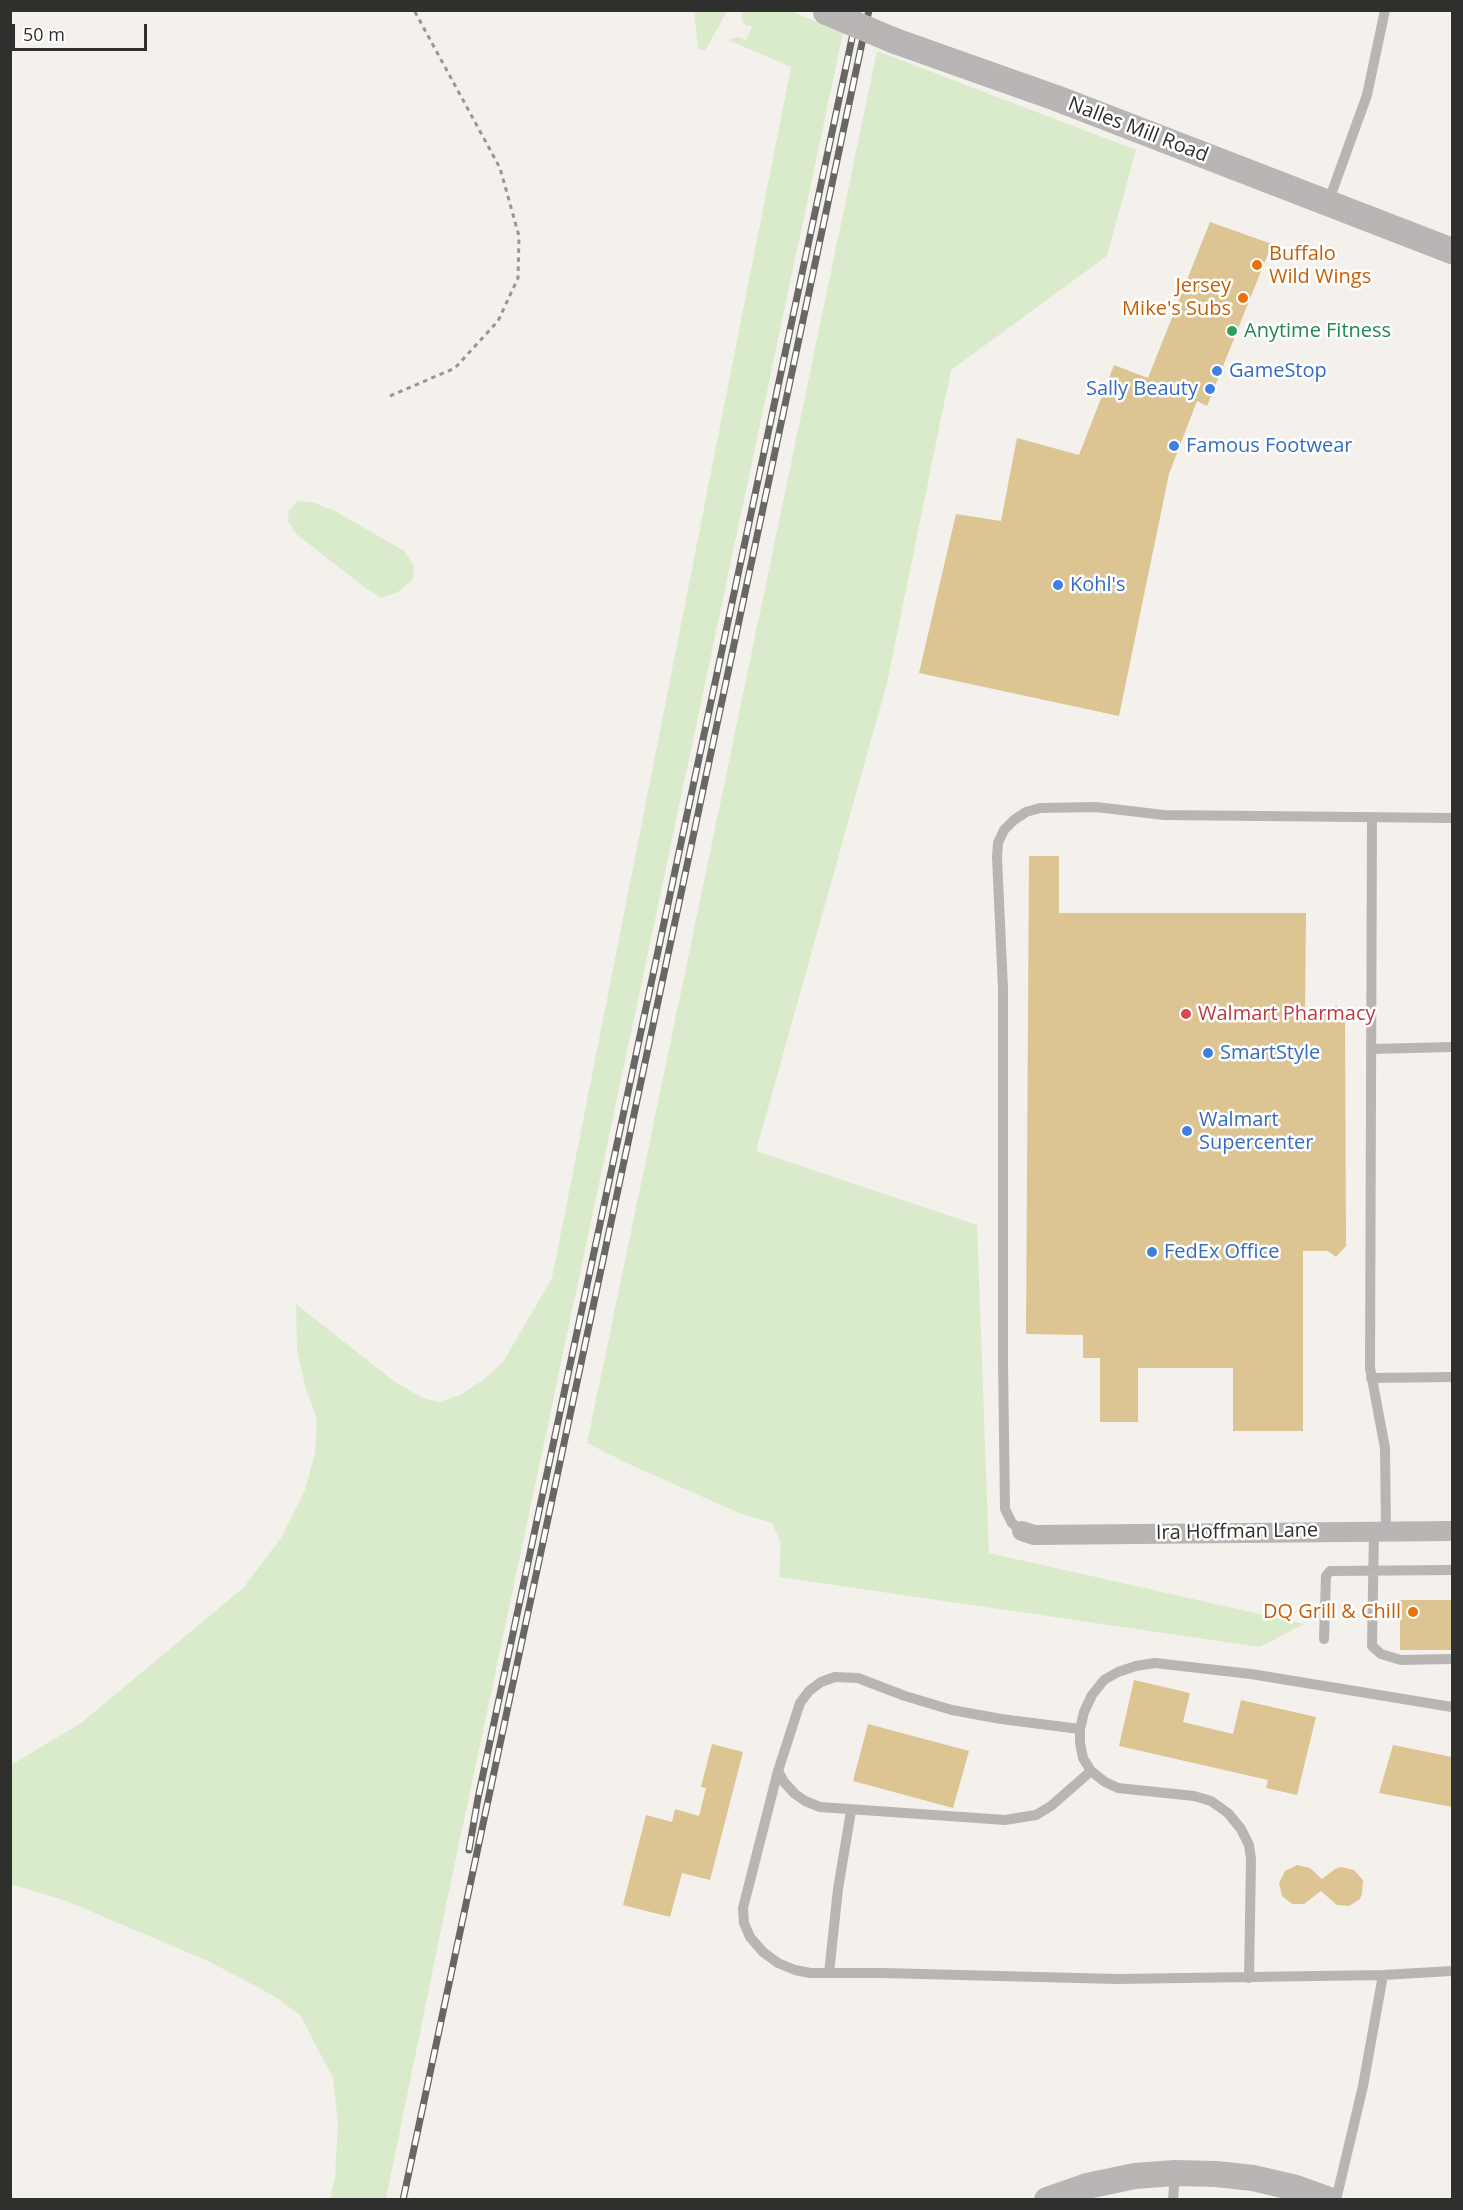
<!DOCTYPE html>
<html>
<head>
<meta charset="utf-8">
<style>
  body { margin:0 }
  #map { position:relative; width:1463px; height:2210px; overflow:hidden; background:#f4f1ec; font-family:"Open Sans",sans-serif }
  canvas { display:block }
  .frame { position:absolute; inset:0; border:12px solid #2f2f2d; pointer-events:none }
  .scale { position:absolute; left:12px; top:24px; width:135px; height:27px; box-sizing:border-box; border:3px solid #2f2f2d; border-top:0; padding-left:8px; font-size:18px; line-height:21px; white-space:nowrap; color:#2f2f2d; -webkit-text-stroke:4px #fff; paint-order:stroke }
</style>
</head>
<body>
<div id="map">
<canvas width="1463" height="2210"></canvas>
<div class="frame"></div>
<div class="scale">50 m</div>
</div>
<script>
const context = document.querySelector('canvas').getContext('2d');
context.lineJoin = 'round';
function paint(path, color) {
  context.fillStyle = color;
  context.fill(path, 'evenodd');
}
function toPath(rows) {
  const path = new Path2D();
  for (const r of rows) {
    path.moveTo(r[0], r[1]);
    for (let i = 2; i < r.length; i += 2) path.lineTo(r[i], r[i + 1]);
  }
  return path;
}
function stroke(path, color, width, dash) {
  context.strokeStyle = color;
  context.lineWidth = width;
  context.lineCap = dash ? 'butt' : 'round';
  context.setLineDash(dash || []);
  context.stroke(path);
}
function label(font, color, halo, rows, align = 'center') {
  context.font = font + ' "Open Sans",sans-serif';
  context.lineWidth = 5;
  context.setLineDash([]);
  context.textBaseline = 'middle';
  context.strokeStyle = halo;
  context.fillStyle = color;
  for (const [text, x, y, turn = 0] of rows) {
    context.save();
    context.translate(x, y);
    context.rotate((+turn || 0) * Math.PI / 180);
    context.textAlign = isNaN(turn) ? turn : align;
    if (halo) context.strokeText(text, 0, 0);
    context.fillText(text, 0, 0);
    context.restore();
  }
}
const green = toPath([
  [694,11,727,11,705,51,698,48],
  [743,11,791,11,843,33,445,1910,386,2199,330,2199,335,2177,338,2122,333,2078,300,2015,274,1996,210,1962,69,1902,11,1884,11,1765,81,1723,243,1588,281,1538,305,1490,315,1454,317,1419,305,1386,297,1349,296,1304,395,1382,423,1398,439,1402,460,1395,483,1380,503,1362,552,1278,791,67,728,40,738,37,746,40,752,27,744,24,741,18],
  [877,51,1136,150,1107,256,951,370,887,683,756,1151,977,1225,989,1553,1304,1624,1260,1647,779,1577,781,1543,772,1523,739,1513,633,1466,587,1443],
  [298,501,312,502,337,512,404,551,414,566,413,579,398,592,381,598,367,589,296,534,288,521,289,510]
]);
const building = toPath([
  [1210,222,1272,244,1207,406,1197,401,1169,474,1119,716,919,673,956,514,1001,521,1017,438,1079,455,1114,365,1148,378],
  [1029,856,1059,856,1059,913,1306,913,1305,1014,1331,1014,1336,1005,1345,1017,1346,1246,1336,1257,1328,1251,1303,1251,1303,1431,1233,1431,1233,1368,1138,1368,1138,1422,1100,1422,1100,1358,1083,1358,1083,1335,1026,1334],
  [1400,1600,1452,1600,1452,1650,1400,1650],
  [1134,1680,1190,1693,1183,1722,1233,1734,1241,1700,1316,1717,1297,1795,1266,1788,1268,1780,1119,1746],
  [868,1724,969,1751,953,1808,853,1781],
  [712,1744,743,1752,710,1880,682,1873,670,1917,623,1905,646,1815,672,1822,675,1809,699,1816,706,1788,701,1787],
  [1393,1745,1452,1757,1452,1807,1379,1793],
  [1297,1865,1310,1868,1322,1879,1335,1869,1341,1867,1354,1870,1363,1880,1362,1893,1360,1899,1349,1906,1337,1905,1321,1891,1304,1904,1292,1904,1282,1896,1279,1883,1285,1871]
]);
const path = toPath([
  [390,396,455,368,498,321,518,278,519,236,500,168,414,10]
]);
const service = toPath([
  [1328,203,1367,95,1385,10],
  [1372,817,1370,1368,1385,1448,1386,1531],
  [1372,1049,1452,1047],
  [1371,1378,1452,1377],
  [1022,1531,1012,1523,1005,1509,1003,1361,1003,989,997,857,998,843,1004,830,1014,820,1026,812,1040,808,1096,807,1164,815,1452,818],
  [1374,1531,1372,1646,1381,1654,1401,1660,1452,1659],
  [1324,1639,1326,1576,1330,1571,1452,1570],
  [1080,1729,1001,1719,952,1710,905,1696,858,1678,835,1677,821,1682,809,1691,800,1703,778,1771,784,1782,795,1794,805,1801,820,1807,1005,1820,1036,1815,1051,1806,1091,1771],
  [778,1771,743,1908,744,1923,750,1937,763,1952,778,1963,795,1970,810,1973,882,1973,1117,1979,1383,1975,1452,1971],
  [829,1973,838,1889,851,1811],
  [1249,1978,1251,1859,1249,1845,1241,1829,1228,1813,1211,1801,1194,1796,1118,1788,1105,1782,1091,1771,1083,1758,1080,1743,1080,1729,1084,1712,1092,1695,1104,1680,1118,1672,1136,1666,1155,1663,1251,1674,1452,1707],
  [1173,2200,1175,2173],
  [1336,2200,1363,2086,1383,1975]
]);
const minor = toPath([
  [1022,1531,1034,1535,1452,1531]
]);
const tertiary = toPath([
  [895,41,1056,98,1452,251],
  [1047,2200,1087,2186,1135,2176,1175,2173,1216,2174,1253,2178,1296,2188,1329,2200]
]);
const rail = toPath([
  [469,1850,478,1798,858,10],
  [403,2200,869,10]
]);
const tertiaryBridge = toPath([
  [826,12,895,41]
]);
const markers = [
  [1257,265,6,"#e8710a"],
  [1243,298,6,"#e8710a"],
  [1232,331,6,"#2e9e5b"],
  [1217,371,6,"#3f7fe0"],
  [1210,389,6,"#3f7fe0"],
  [1174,446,6,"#3f7fe0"],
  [1058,585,6,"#3f7fe0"],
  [1186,1014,6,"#e0444e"],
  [1208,1053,6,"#3f7fe0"],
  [1187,1131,6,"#3f7fe0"],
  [1152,1252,6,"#3f7fe0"],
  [1413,1612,6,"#e8710a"]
];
const streetNames = [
  ["Nalles Mill Road",1138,130,21],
  ["Ira Hoffman Lane",1237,1532,-1]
];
const foodNames = [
  ["Buffalo",1269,254,"left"],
  ["Wild Wings",1269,277,"left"],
  ["Jersey",1231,286],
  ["Mike's Subs",1231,309],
  ["DQ Grill & Chill",1401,1612]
];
const leisureNames = [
  ["Anytime Fitness",1244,331]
];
const shopNames = [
  ["GameStop",1229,371],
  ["Sally Beauty",1198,389,"right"],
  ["Famous Footwear",1186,446],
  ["Kohl's",1070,585],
  ["SmartStyle",1220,1053],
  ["Walmart",1199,1120],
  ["Supercenter",1199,1143],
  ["FedEx Office",1164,1252]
];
const healthNames = [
  ["Walmart Pharmacy",1198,1014]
];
paint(green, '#d9ebcb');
paint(building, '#dcc493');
stroke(path, '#989692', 3, [4.5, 4.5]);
stroke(service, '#b8b5b4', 10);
stroke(minor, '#b8b5b4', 20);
stroke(tertiary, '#b8b5b4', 26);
stroke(rail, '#686764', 7);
stroke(rail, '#fff', 4.5, [14]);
stroke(tertiaryBridge, '#b8b5b4', 26);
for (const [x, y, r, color] of markers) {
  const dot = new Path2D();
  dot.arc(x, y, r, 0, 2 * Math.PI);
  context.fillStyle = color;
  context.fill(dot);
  stroke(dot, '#fff', 2);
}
label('20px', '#2f2f2d', '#fff', streetNames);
label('20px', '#c56008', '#fff', foodNames, 'right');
label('20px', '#27864d', '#fff', leisureNames, 'left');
label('20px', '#366cbe', '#fff', shopNames, 'left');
label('20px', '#be3a42', '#fff', healthNames, 'left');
</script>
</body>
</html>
